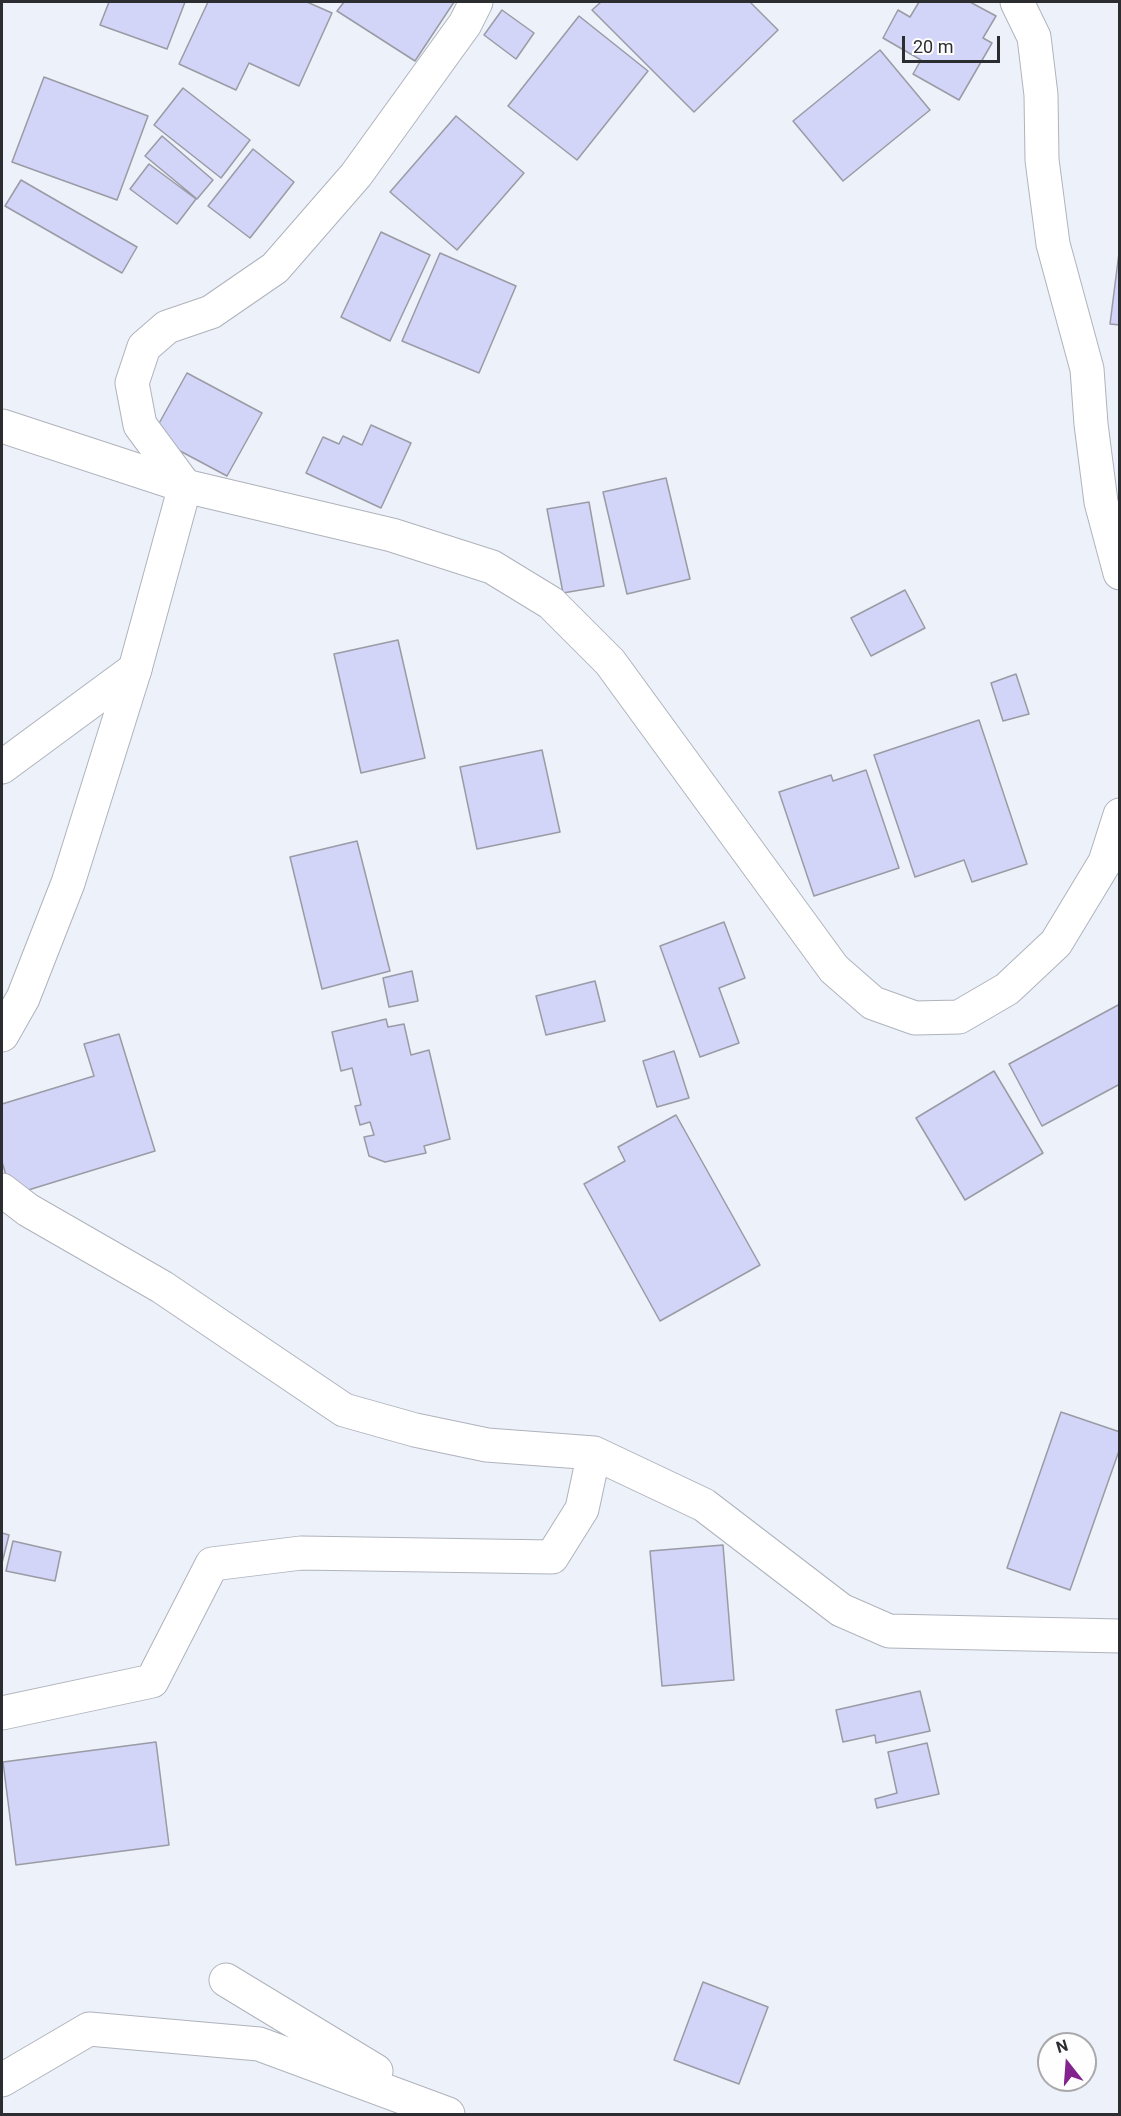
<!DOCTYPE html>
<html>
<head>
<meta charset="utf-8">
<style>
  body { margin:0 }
  #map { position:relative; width:1121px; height:2116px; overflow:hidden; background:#edf1fa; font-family:Roboto,sans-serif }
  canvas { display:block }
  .frame { position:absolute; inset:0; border:3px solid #2c2d31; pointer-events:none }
  .north { position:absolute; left:1037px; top:2032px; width:60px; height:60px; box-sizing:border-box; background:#fefefe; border:2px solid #aaaaac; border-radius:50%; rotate:343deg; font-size:16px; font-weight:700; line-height:24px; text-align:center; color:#2c2d31 }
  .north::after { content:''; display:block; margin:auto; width:21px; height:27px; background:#83238d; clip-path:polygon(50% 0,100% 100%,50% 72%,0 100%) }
  .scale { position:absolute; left:902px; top:36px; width:98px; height:27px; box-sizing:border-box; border:3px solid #2c2d31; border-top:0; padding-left:8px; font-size:18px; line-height:21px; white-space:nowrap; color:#2c2d31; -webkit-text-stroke:4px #fefefe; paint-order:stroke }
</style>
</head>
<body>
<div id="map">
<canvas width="1121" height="2116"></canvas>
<div class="frame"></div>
<div class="north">N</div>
<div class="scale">20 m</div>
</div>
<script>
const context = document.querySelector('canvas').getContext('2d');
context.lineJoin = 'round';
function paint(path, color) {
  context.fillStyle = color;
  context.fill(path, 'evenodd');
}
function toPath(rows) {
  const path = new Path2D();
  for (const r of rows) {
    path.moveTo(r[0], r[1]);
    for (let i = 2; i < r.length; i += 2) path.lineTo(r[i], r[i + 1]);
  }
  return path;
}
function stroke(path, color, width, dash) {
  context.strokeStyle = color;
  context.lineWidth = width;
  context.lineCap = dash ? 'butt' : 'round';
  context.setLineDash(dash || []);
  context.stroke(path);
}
const building = toPath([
  [109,2,185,2,167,49,100,25,109,2],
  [208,2,307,2,332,13,299,86,249,63,236,90,179,64,208,2],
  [344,2,454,2,415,61,337,11,344,2],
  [601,2,750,2,778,30,694,112,592,10,601,2],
  [919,2,970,2,996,16,983,38,992,43,959,100,913,74,921,60,883,38,898,10,910,17,919,2],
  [502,10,534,33,516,59,484,35,502,10],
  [579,16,648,71,577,160,508,106,579,16],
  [880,50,930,110,843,181,793,121,880,50],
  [44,77,148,116,117,200,12,162,44,77],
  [183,88,250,140,221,178,154,125,183,88],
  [456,116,524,173,457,250,390,192,456,116],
  [162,136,213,180,197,199,145,156,162,136],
  [253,149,294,182,250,238,208,206,253,149],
  [149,164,196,199,177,224,130,189,149,164],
  [21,180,137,247,122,273,5,206,21,180],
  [381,232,430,255,390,341,341,317,381,232],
  [1120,245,1120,325,1110,324,1120,245],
  [440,253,516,286,479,373,402,341,440,253],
  [187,373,262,413,227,476,152,436,187,373],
  [371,425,411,443,381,508,306,473,323,437,339,444,343,436,362,445,371,425],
  [666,478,690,579,627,594,603,492,666,478],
  [589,502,604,586,563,593,547,509,589,502],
  [905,590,925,628,871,656,851,618,905,590],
  [398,640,425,758,361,773,334,654,398,640],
  [1016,674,1029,714,1003,721,991,683,1016,674],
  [979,720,1027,864,972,882,964,860,915,877,874,755,979,720],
  [542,750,560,832,477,849,460,767,542,750],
  [866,770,899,868,814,896,779,792,831,775,833,781,866,770],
  [357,841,390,971,322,989,290,857,357,841],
  [724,922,745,978,719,988,739,1043,700,1057,660,946,724,922],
  [412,971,418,1001,389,1007,383,978,412,971],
  [595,981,605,1021,546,1035,536,996,595,981],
  [1120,1004,1120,1084,1042,1126,1009,1064,1120,1004],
  [386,1019,388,1027,404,1024,411,1055,429,1050,450,1139,424,1146,426,1153,385,1162,369,1156,364,1137,374,1135,370,1122,360,1125,355,1106,361,1105,352,1068,341,1071,332,1032,386,1019],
  [119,1034,155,1151,12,1195,2,1162,2,1104,94,1076,84,1044,119,1034],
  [674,1051,689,1098,657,1107,643,1061,674,1051],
  [994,1071,1043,1153,965,1200,916,1118,994,1071],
  [676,1115,760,1265,660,1321,584,1184,625,1161,618,1147,676,1115],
  [1061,1412,1120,1432,1120,1448,1070,1590,1007,1568,1061,1412],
  [2,1533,9,1535,2,1563,2,1533],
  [13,1541,61,1552,55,1581,6,1571,13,1541],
  [723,1545,734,1680,662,1686,650,1551,723,1545],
  [920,1691,930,1731,876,1743,875,1735,843,1742,836,1710,920,1691],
  [156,1742,169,1845,16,1865,3,1762,156,1742],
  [927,1743,939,1794,877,1808,875,1799,897,1793,888,1752,927,1743],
  [703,1982,768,2007,739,2084,674,2060,703,1982]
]);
const street = toPath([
  [1017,2,1034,37,1041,95,1042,160,1053,244,1087,369,1091,424,1101,502,1120,573],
  [185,486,140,425,132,383,144,347,167,327,211,312,275,268,356,175,465,24,476,2],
  [2,767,135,669],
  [2,1190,28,1210,162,1287,344,1410,415,1430,487,1445,594,1453,704,1505,841,1610,889,1631,1120,1636],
  [2,1713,152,1681,212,1564,301,1553,552,1557,582,1509,594,1453],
  [226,1980,376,2071],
  [2,2080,89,2029,259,2044,448,2114]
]);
const secondary = toPath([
  [2,426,185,486],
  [2,1035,23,998,68,883,135,669,185,486,392,535,492,567,551,603,610,662,834,969,873,1003,915,1018,959,1017,1007,989,1056,943,1105,862,1120,815]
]);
paint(building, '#d2d4f8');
stroke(building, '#9a9ba4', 1.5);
stroke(street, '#afb3bc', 35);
stroke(secondary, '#afb3bc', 35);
stroke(street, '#fff', 33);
stroke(secondary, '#fff', 33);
</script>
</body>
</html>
